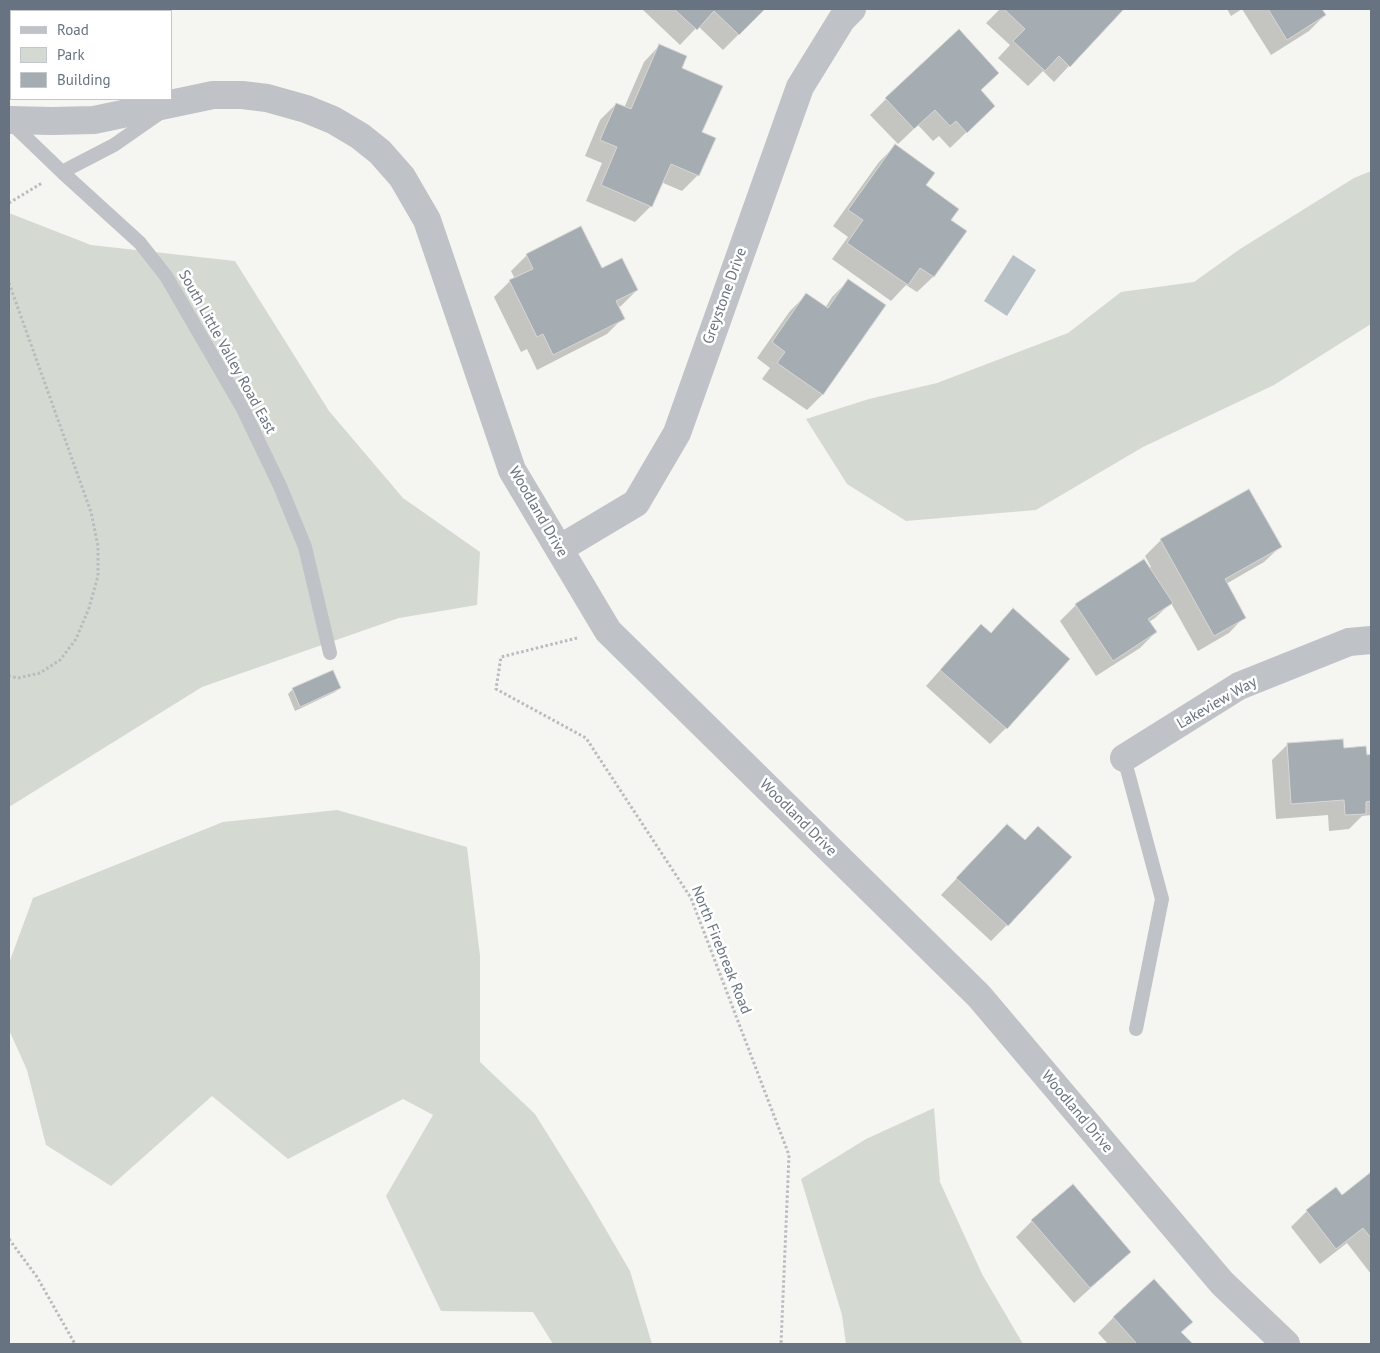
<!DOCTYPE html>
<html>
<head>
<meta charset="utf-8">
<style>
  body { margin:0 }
  #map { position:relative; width:1380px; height:1353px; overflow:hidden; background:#f5f5f2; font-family:"PT Sans",sans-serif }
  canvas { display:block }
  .frame { position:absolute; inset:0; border:10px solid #677380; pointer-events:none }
  .legend { position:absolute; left:10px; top:10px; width:162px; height:90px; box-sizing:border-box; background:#fff; border:1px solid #c2c7cc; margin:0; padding:6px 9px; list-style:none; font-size:15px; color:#677380 }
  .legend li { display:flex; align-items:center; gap:10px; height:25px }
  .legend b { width:25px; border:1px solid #c2c7cc }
</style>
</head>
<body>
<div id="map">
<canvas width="1380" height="1353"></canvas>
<div class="frame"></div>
<ul class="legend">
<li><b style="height:6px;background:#bfc2c6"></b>Road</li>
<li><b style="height:14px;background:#d4dad2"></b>Park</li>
<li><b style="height:14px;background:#a5acb2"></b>Building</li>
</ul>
</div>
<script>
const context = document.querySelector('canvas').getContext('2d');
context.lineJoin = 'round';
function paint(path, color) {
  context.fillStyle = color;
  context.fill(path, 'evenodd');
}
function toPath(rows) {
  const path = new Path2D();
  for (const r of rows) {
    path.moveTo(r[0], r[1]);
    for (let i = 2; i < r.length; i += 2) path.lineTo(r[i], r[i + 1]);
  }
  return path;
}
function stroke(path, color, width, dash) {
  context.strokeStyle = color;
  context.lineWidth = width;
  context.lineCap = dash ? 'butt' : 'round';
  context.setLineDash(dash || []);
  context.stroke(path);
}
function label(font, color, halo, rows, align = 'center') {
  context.font = font + ' "PT Sans",sans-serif';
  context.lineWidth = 5;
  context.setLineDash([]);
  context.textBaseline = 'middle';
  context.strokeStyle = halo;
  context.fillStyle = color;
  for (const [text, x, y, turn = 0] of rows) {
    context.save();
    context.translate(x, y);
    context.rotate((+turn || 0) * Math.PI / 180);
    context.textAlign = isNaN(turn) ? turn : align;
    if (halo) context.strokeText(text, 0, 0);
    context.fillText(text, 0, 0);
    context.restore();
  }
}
const green = toPath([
  [21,9,132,9,131,11,23,11],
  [1371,171,1371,324,1274,385,1143,447,1036,510,906,521,847,484,806,419,869,399,937,383,1068,333,1121,292,1194,282,1240,249,1354,178],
  [9,213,91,245,235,261,329,411,403,498,480,552,477,605,399,618,202,687,9,807],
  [337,810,467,847,480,956,480,1062,535,1114,588,1199,630,1271,652,1344,553,1344,533,1312,441,1311,386,1196,433,1115,403,1099,288,1159,212,1096,111,1186,46,1145,27,1070,9,1030,9,963,33,898,223,822],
  [934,1108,940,1182,982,1274,1023,1344,846,1344,842,1315,801,1179,866,1139]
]);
const water = toPath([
  [1013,255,1036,270,1007,316,984,301]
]);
const shadow = toPath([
  [642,9,764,9,723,50,698,26,680,45],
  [1000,9,1122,9,1054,82,1043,71,1028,86,998,58,1010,45,986,23],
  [1227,9,1321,9,1325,15,1309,31,1271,55,1242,9,1231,16],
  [659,46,680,68,701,133,698,175,682,191,661,182,651,206,635,222,586,201,602,163,585,156,600,120,616,104,624,108,644,62],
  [979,90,978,121,950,148,939,136,933,141,918,125,898,144,870,115,886,99],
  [895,146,949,220,965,231,933,277,917,292,906,285,891,301,832,259,848,237,833,226,879,162],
  [527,255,601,269,637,290,621,306,618,307,623,318,607,334,537,370,527,349,521,352,494,297,510,281,515,279,511,271],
  [848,281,823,394,807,410,762,379,770,368,757,358,790,311,806,295,825,308,832,297],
  [1249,491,1280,547,1264,562,1226,584,1244,617,1229,633,1198,651,1171,603,1155,618,1149,622,1156,632,1140,648,1096,676,1060,621,1076,605,1151,567,1145,556,1161,540],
  [1013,610,1068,659,1006,728,990,744,926,686,965,642,990,634],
  [340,687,335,692,295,711,288,694,293,689],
  [1288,744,1366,756,1371,756,1371,815,1362,816,1349,829,1329,831,1328,815,1276,819,1272,760],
  [992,841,1007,925,991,941,941,895],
  [1371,1174,1371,1274,1347,1243,1320,1264,1291,1227,1307,1211,1335,1189,1342,1197],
  [1032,1221,1129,1252,1114,1267,1074,1303,1016,1237],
  [1114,1317,1191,1322,1181,1333,1191,1344,1108,1344,1098,1333]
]);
const building = toPath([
  [674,9,765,9,739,35,714,11,697,30,674,9],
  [1004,9,1124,9,1070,67,1059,56,1045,71,1013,41,1025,29,1004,9],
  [1268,9,1322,9,1326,15,1287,40,1268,9],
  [959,29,999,73,981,90,995,106,967,133,956,121,950,126,935,110,914,129,885,98,959,29],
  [659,44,687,56,682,68,723,86,702,132,716,138,699,176,671,164,652,207,601,185,617,147,600,140,616,103,631,109,659,44],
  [895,144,935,173,926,185,959,209,951,220,967,231,934,277,920,268,908,285,847,243,863,220,848,210,895,144],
  [581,226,602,268,622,258,638,290,616,301,625,319,553,355,543,334,537,337,509,280,533,269,526,254,581,226],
  [848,279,886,305,823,395,777,363,785,352,772,342,806,293,828,308,848,279],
  [1249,489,1282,547,1225,579,1246,618,1214,636,1160,539,1249,489],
  [1144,559,1173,603,1148,619,1157,632,1113,661,1075,604,1144,559],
  [1013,608,1070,659,1007,729,940,670,981,624,991,633,1013,608],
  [333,670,341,688,300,707,292,688,333,670],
  [1343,739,1344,748,1366,746,1367,755,1371,754,1371,801,1366,802,1366,814,1345,815,1344,800,1291,804,1287,743,1343,739],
  [1007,824,1025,840,1038,826,1072,857,1008,926,956,878,1007,824],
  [1371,1172,1371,1238,1363,1228,1336,1249,1306,1210,1336,1187,1342,1195,1371,1172],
  [1073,1184,1131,1252,1090,1288,1031,1220,1073,1184],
  [1154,1279,1193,1322,1181,1332,1193,1344,1137,1344,1113,1317,1154,1279]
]);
const path = toPath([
  [9,203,42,183],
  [9,283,91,512,98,546,98,576,89,608,76,639,60,660,40,673,18,678,9,676],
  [577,638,501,657,496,689,586,738,691,898,789,1155,781,1344],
  [9,1239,37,1277,75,1344]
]);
const service = toPath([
  [9,121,62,172,140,243,166,276,242,407,280,486,305,547,330,653],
  [62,172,114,145,160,113],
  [1124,758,1162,899,1136,1029]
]);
const minor = toPath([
  [9,120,52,121,94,120,213,95,242,95,267,98,306,109,333,120,360,136,380,152,402,177,427,220,512,470,608,631,979,996,1222,1283,1286,1344],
  [559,549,636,503,677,433,800,87,842,19,852,9],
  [1124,758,1239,686,1349,642,1371,640]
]);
const streetNames = [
  ["Greystone Drive",725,296,-70],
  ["South Little Valley Road East",227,352,61],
  ["Woodland Drive",538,512,60],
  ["Lakeview Way",1217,703,-30],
  ["Woodland Drive",798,818,45],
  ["North Firebreak Road",721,950,68],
  ["Woodland Drive",1077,1112,50]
];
paint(green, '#d4dad2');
paint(water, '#b8c1c6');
paint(shadow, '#0003');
paint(building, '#a5acb2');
stroke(building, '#d6d7d5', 1);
stroke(path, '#b9bbbe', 3, [2.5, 2.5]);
stroke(service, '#bfc2c6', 14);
stroke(minor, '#bfc2c6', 28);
label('15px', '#677380', '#fff', streetNames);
</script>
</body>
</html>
